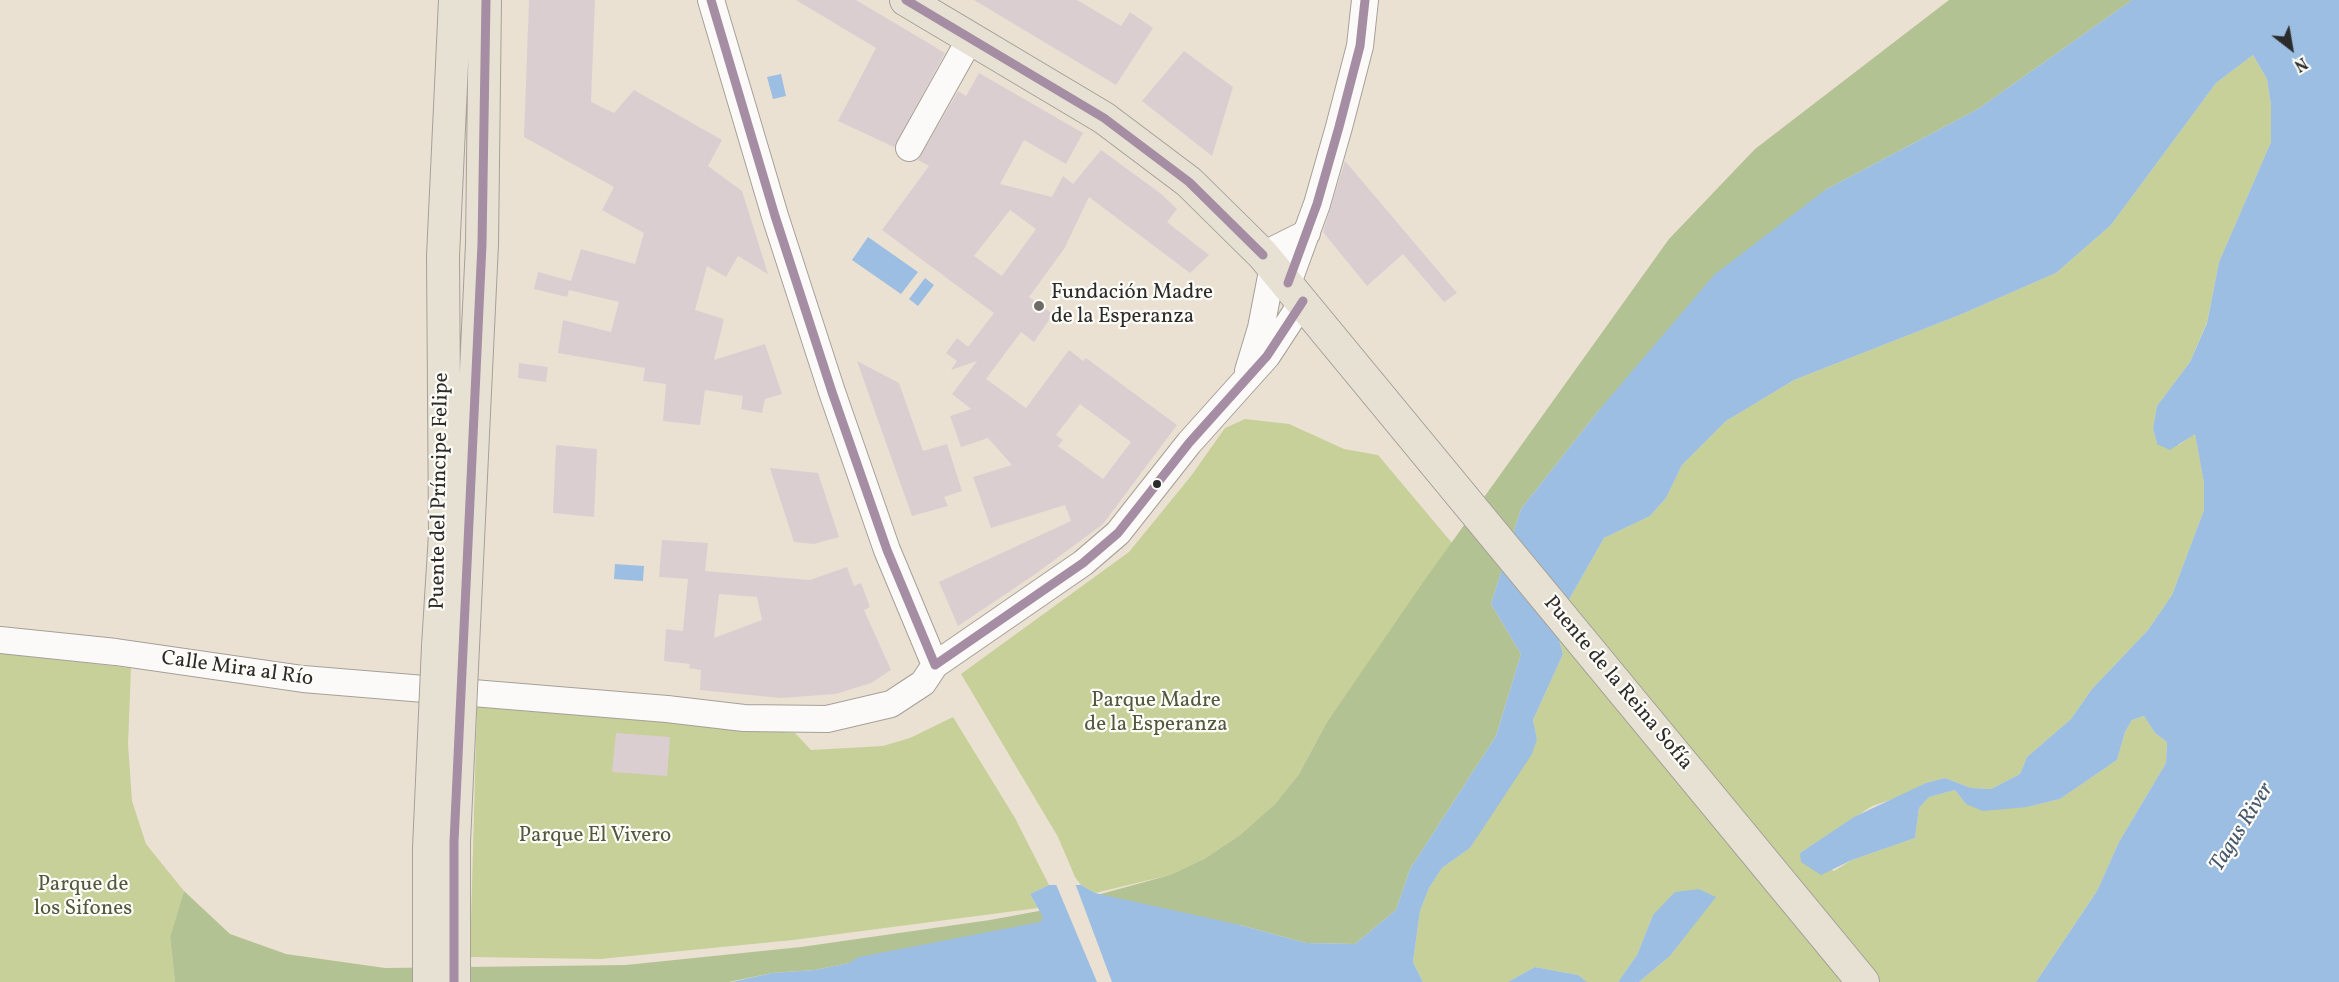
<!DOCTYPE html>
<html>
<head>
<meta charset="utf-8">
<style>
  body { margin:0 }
  #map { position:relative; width:2339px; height:982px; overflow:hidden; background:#eae1d3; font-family:Vollkorn,serif }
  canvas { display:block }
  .north { position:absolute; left:2261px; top:18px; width:60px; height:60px; -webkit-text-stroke:4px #fdfcf7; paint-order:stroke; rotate:149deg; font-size:16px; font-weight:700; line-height:24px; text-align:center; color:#2b2b2b }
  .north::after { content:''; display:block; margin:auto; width:21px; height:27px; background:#2b2b2b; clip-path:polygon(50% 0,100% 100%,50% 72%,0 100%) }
</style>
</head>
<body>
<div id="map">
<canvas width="2339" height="982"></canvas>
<div class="north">N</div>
</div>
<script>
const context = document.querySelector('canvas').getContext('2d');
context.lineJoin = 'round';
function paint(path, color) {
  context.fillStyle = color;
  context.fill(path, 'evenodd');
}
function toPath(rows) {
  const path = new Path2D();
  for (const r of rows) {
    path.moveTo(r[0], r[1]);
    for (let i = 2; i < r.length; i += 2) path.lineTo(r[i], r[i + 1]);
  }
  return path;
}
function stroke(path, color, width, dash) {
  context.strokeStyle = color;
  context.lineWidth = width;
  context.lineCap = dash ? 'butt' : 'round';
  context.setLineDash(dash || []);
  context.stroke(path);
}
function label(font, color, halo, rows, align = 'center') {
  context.font = font + ' Vollkorn,serif';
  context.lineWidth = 4.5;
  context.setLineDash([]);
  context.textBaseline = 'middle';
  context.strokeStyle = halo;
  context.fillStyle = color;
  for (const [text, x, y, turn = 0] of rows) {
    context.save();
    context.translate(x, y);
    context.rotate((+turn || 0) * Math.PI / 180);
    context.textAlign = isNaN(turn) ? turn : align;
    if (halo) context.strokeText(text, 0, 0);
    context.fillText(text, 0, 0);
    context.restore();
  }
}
const green = toPath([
  [2253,55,2267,79,2271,105,2271,142,2219,262,2207,322,2190,362,2157,406,2153,428,2157,444,2179,445,2195,433,2204,483,2204,510,2172,595,2148,630,2092,689,2071,719,2027,757,2020,774,1991,789,1971,788,1945,778,1926,783,1902,796,1872,806,1800,853,1834,871,1852,860,1915,838,1919,808,1929,797,1955,790,1966,804,2027,807,2060,799,2117,760,2125,732,2132,720,2144,716,2155,733,2167,742,2166,763,2119,842,2097,891,2036,982,1639,982,1670,956,1715,897,1699,889,1653,915,1637,955,1618,982,1587,982,1578,975,1535,967,1508,982,1423,982,1413,962,1420,911,1429,888,1442,868,1470,848,1537,739,1533,720,1563,654,1556,629,1567,603,1604,538,1650,516,1666,498,1682,465,1726,421,1794,380,1962,314,2056,273,2111,225,2216,83],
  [1245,419,1289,424,1344,449,1378,455,1452,543,1327,722,1299,774,1275,804,1240,835,1204,859,1170,875,1095,893,1081,885,1075,877,1058,837,961,674,1129,552,1191,476,1225,428],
  [0,653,131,668,128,744,132,801,146,844,184,891,170,937,175,982,0,982],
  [477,705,795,733,811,750,883,746,910,738,953,717,1015,818,1049,885,1030,894,1038,908,793,940,600,959,470,957]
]);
const forest = toPath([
  [1949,0,2132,0,1978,109,1825,190,1599,410,1521,509,1491,604,1521,654,1496,736,1410,869,1396,910,1355,944,1306,943,1240,925,849,963,815,970,772,973,729,982,175,982,170,937,184,891,230,934,286,954,385,968,626,965,801,947,990,920,1039,911,1170,875,1204,859,1240,835,1275,804,1299,774,1327,722,1424,581,1669,239,1755,149]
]);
const water = toPath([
  [2132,0,2339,0,2339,982,2036,982,2097,891,2119,842,2166,763,2167,742,2155,733,2144,716,2132,720,2125,732,2117,760,2060,799,2027,807,1983,811,1966,804,1955,790,1929,797,1919,808,1915,838,1852,860,1821,875,1801,862,1800,853,1854,817,1926,783,1945,778,1971,788,1991,789,2020,774,2027,757,2071,719,2092,689,2148,630,2172,595,2204,510,2204,483,2195,434,2170,450,2157,444,2153,428,2157,406,2190,362,2207,323,2219,262,2271,142,2271,105,2267,79,2253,55,2216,83,2111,225,2056,273,1962,314,1794,380,1726,421,1682,465,1666,498,1650,516,1604,538,1567,603,1556,629,1563,654,1533,720,1537,739,1532,754,1470,848,1442,868,1429,888,1420,911,1413,962,1423,982,732,982,772,973,815,970,849,963,859,957,1040,922,1043,917,1030,894,1049,885,1081,885,1095,893,1240,925,1306,943,1355,944,1396,910,1410,869,1496,736,1521,654,1491,604,1521,509,1599,410,1714,275,1825,190,1978,109],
  [781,74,786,96,773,99,767,77],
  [868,237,918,272,901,294,852,260],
  [925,278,934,285,918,306,909,299],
  [615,564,644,566,643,581,614,579],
  [1699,889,1716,897,1670,956,1639,982,1618,982,1637,955,1653,915,1675,892],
  [1535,967,1578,975,1587,982,1508,982]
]);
const pier = toPath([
  [1055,882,1075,883,1112,982,1097,982]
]);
const building = toPath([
  [529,0,595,0,591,102,614,113,634,90,722,140,708,166,742,191,768,274,738,256,726,277,707,266,695,310,724,319,714,360,765,344,782,394,765,399,762,413,741,409,743,396,705,390,700,425,663,421,666,384,643,381,645,368,558,353,563,320,611,332,619,302,569,290,567,297,534,289,538,272,571,281,581,249,635,264,644,233,602,210,614,187,524,137],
  [796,0,856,0,945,53,894,147,838,121,876,48],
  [974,0,1077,0,1121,26,1130,12,1153,28,1116,85],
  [1184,51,1233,87,1212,156,1142,101],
  [979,73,1083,133,1066,164,1024,140,1000,184,1052,197,1063,176,1073,184,1101,150,1160,193,1177,209,1167,222,1209,255,1190,273,1089,197,1064,249,1029,297,1053,314,1034,342,1021,332,986,379,1026,408,1069,350,1083,361,1086,358,1177,425,1103,524,1034,575,958,626,939,582,1071,521,1065,505,991,528,973,477,1012,465,988,438,961,447,950,416,971,409,952,394,977,361,951,370,957,361,946,353,957,338,968,347,994,313,882,230,929,166,918,160,958,91,966,96],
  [1010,210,1036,229,1002,276,974,256],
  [1080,404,1131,442,1103,479,1058,446,1063,440,1056,435],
  [1345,161,1457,293,1444,302,1403,254,1367,286,1323,232],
  [857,361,899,383,923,451,947,444,962,491,944,497,948,506,912,516],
  [519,363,548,367,546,382,518,378],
  [556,445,597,449,594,517,553,513],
  [770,468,818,473,839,537,814,544,794,542],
  [662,540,708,543,705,571,810,580,847,567,854,586,861,583,870,607,864,610,891,670,871,683,836,694,780,698,700,690,701,670,689,668,690,664,664,661,666,629,683,631,688,579,659,577],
  [719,594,757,597,762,620,714,638],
  [616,733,670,737,667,776,612,772]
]);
const minor = toPath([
  [711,0,775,216,832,392,887,550,935,665],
  [909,148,970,39],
  [1263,255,1307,233],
  [1288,283,1317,204,1339,127,1360,46,1365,0],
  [1248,371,1261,328,1273,266],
  [0,640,116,652,303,679,667,709,744,718,827,719,891,704,923,683,935,665,1083,563,1118,533,1189,443,1267,356,1303,301]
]);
const major = toPath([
  [906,0,1104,118,1189,182,1263,255,1863,982],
  [438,646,445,534,443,256,455,0],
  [463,646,482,244,485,0]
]);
const majorBridge = toPath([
  [429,982,429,848,438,646],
  [454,982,454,842,463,646]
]);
const bus1 = toPath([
  [711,0,775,216,832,392,887,550,935,665],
  [906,0,1104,118,1189,182,1263,255],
  [1288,283,1317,204,1339,127,1360,46,1365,0],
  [935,665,1083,563,1118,533,1189,443,1267,356,1303,301],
  [454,982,454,842,482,244,486,0]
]);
const markers = [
  [1039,306,6,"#6e6b66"],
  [1157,484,5,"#2b2b2b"]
];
const poiNames = [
  ["Fundación Madre",1051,294],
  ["de la Esperanza",1051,318]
];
const streetNames = [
  ["Puente del Príncipe Felipe",441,491,-89],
  ["Calle Mira al Río",237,670,8],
  ["Puente de la Reina Sofía",1617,684,50]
];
const parkNames = [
  ["Parque Madre",1156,702],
  ["de la Esperanza",1156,726],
  ["Parque El Vivero",595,837],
  ["Parque de",83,886],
  ["los Sifones",83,910]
];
const waterNames = [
  ["Tagus River",2243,828,-58]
];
paint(green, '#c6d098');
paint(forest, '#b3c292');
paint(water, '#9cbee2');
paint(pier, '#eae1d3');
paint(building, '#dbced1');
stroke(minor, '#a5a098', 28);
stroke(major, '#a5a098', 34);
stroke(minor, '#fcfaf8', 26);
stroke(major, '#e7e1d4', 32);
stroke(majorBridge, '#a5a098', 34, []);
stroke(majorBridge, '#e7e1d4', 32);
stroke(bus1, '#a58da4', 9);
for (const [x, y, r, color] of markers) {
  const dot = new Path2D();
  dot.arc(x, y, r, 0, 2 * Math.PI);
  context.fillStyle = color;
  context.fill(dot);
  stroke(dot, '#fdfcf7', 2);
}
label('21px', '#2b2b2b', '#fdfcf7', poiNames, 'left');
label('21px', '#2b2b2b', '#fdfcf7', streetNames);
label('21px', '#50583d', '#fdfcf7', parkNames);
label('italic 22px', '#47596d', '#fdfcf7', waterNames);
</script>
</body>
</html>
